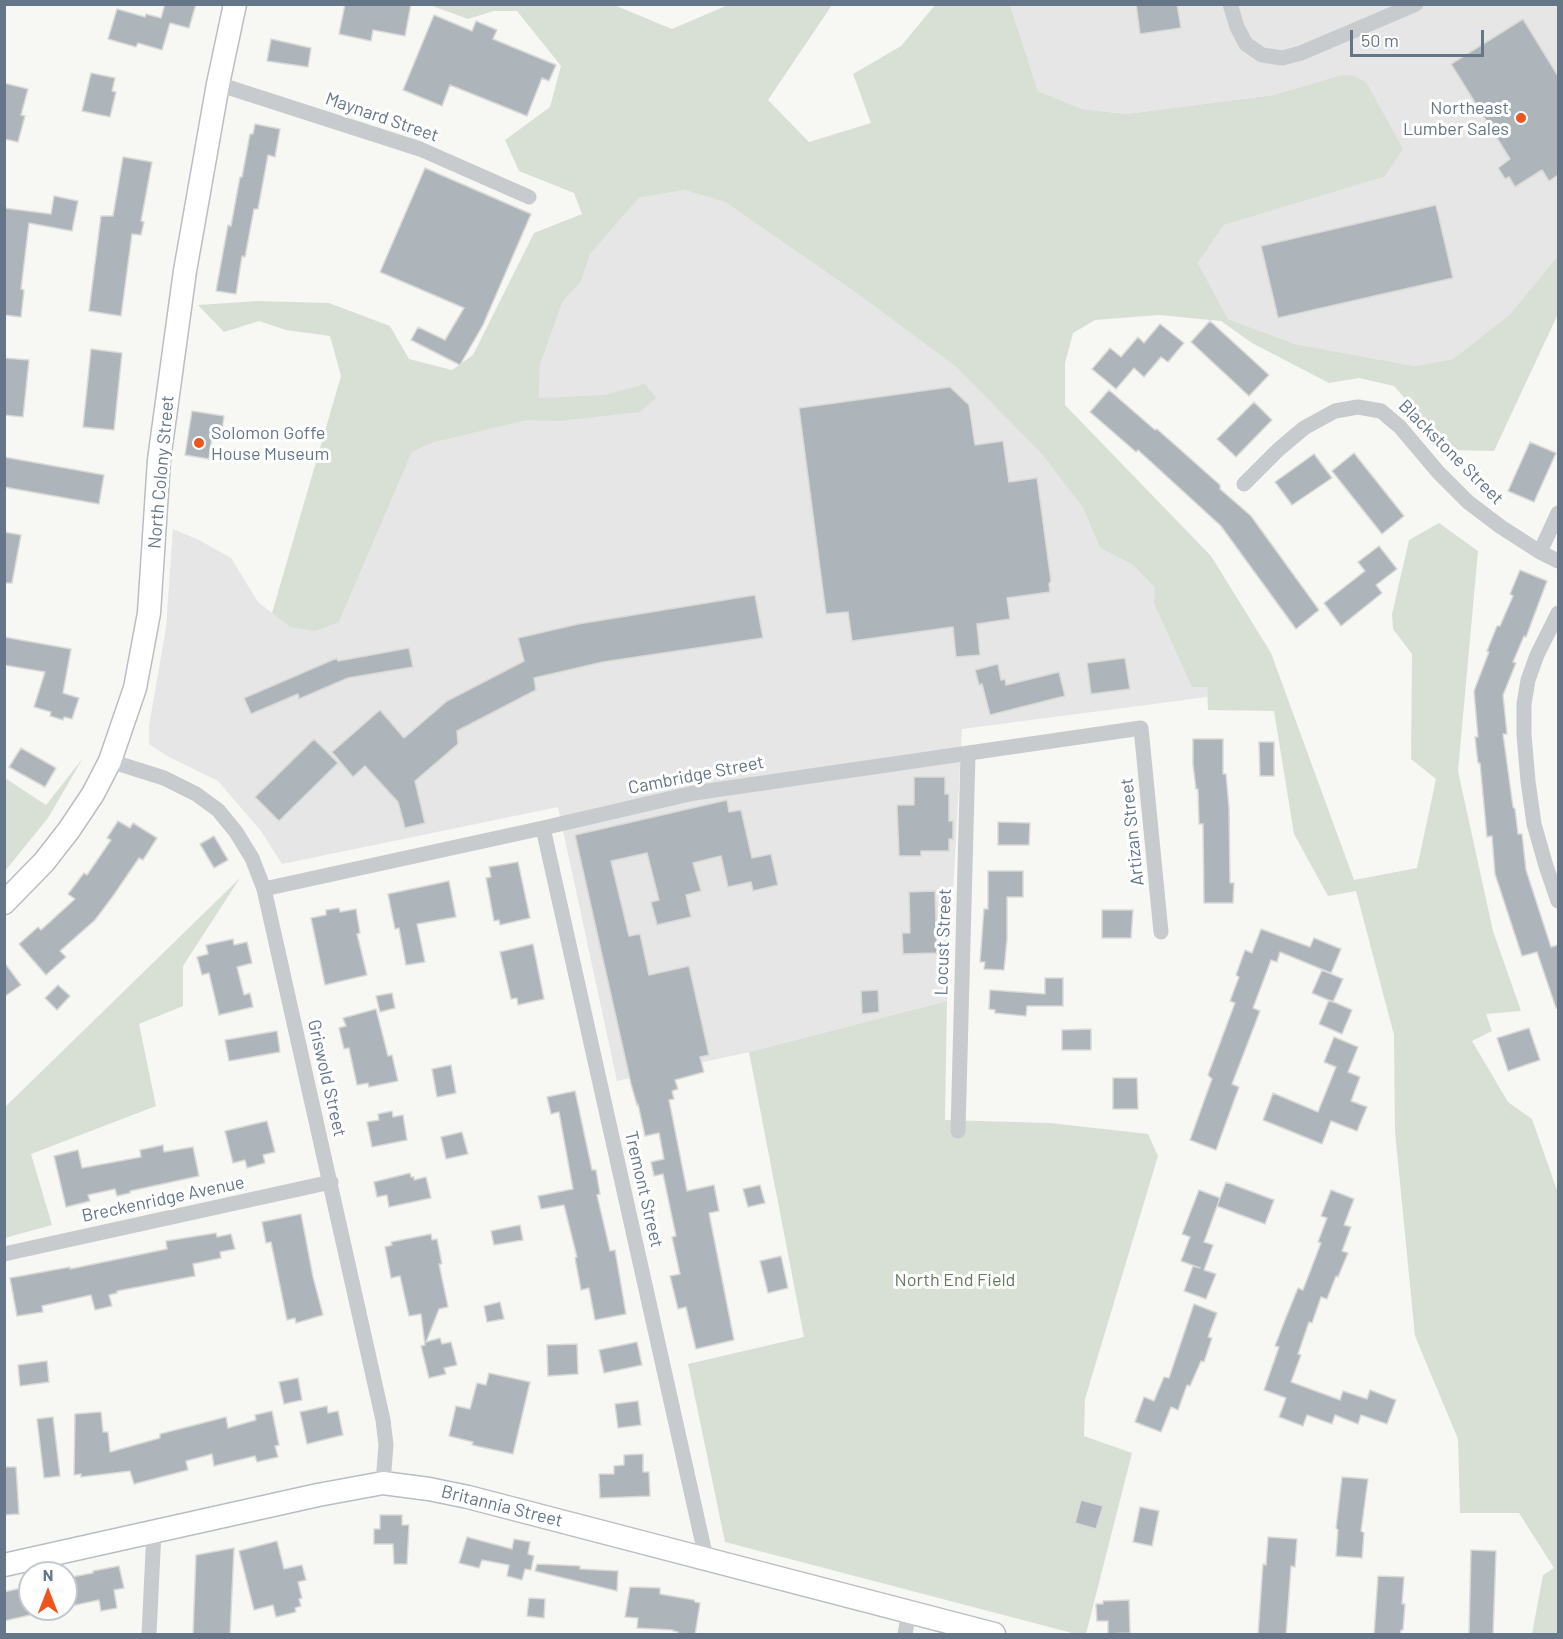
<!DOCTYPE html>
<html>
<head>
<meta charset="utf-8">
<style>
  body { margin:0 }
  #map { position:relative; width:1563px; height:1639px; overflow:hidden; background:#f7f7f4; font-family:Barlow,sans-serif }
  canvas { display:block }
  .frame { position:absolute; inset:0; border:6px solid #647687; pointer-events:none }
  .north { position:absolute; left:18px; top:1561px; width:60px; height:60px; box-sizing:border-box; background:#fff; border:2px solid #c1c8cf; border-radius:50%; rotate:0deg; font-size:16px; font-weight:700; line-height:24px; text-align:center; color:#647687 }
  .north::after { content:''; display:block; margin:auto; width:21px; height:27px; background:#ef541c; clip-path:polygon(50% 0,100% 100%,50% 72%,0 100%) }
  .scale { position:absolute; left:1350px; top:30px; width:134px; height:27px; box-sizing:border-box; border:3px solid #647687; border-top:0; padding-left:8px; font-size:18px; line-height:21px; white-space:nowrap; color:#647687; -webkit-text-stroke:4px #fff; paint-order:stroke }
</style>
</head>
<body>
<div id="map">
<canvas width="1563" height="1639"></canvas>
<div class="frame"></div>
<div class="north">N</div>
<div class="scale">50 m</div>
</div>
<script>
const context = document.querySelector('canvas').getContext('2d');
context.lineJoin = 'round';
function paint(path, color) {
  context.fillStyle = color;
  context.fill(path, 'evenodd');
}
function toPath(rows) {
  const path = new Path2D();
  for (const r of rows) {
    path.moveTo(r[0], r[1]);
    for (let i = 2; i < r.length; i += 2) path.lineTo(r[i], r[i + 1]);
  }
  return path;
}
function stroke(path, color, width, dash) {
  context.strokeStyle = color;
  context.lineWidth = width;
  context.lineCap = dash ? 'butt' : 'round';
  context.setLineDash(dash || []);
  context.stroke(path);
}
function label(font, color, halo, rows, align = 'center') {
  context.font = font + ' Barlow,sans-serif';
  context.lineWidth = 6;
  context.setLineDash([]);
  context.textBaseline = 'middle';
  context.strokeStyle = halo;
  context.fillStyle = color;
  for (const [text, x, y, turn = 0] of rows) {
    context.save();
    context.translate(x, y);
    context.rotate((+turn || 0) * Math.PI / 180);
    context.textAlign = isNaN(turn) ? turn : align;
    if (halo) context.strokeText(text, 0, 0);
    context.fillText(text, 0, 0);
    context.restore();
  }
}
const built = toPath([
  [1010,5,1558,5,1558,256,1509,315,1453,359,1414,366,1295,344,1228,319,1198,263,1224,225,1384,177,1341,75,1273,95,1126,114,1082,109,1038,91],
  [684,190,725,202,862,297,956,367,1041,453,1083,508,1100,548,1133,565,1155,588,1192,687,1207,686,1207,697,962,729,947,1001,749,1052,617,1081,558,807,282,864,261,831,218,781,167,756,149,744,149,726,166,628,173,529,199,540,231,558,258,602,290,627,339,622,412,452,539,399,540,365,563,301,581,282,590,254,639,198]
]);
const green = toPath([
  [427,4,614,5,672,29,728,5,832,5,768,100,809,142,871,123,853,74,901,46,935,5,1010,5,1038,91,1082,109,1126,114,1273,95,1341,75,1354,76,1366,82,1403,149,1384,177,1224,225,1198,263,1228,319,1295,344,1414,366,1453,359,1509,315,1558,256,1558,314,1494,451,1450,450,1394,386,1359,378,1329,383,1252,343,1221,321,1159,315,1095,320,1073,333,1065,363,1065,405,1211,556,1271,653,1354,880,1417,868,1436,779,1411,759,1412,654,1393,629,1392,614,1409,540,1439,523,1478,551,1458,771,1493,931,1521,1011,1486,1014,1492,1031,1472,1041,1508,1102,1532,1119,1558,1193,1558,1634,1532,1634,1543,1575,1554,1568,1519,1513,1460,1513,1458,1439,1415,1336,1395,1132,1394,1035,1356,891,1328,896,1294,834,1274,711,1208,710,1207,687,1192,687,1154,603,1155,588,1133,565,1100,548,1083,508,1041,453,956,367,862,297,725,202,684,190,639,198,590,254,581,282,563,301,540,365,539,398,605,395,645,384,656,398,640,412,559,421,526,420,435,442,412,452,339,622,315,631,290,627,272,613,341,376,330,336,286,330,259,321,224,332,198,305,257,301,329,303,390,326,409,359,452,370,473,355,534,233,582,214,574,193,519,171,505,140,550,107,561,66,517,11,494,11,468,19],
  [83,758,48,818,5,871,5,778,46,805],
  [240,878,183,966,183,1006,139,1024,156,1106,31,1154,52,1225,5,1238,5,1107],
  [947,1001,945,1120,1050,1123,1148,1134,1158,1156,1085,1399,1084,1436,1132,1453,1086,1634,1076,1634,725,1542,688,1364,804,1337,749,1052]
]);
const building = toPath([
  [165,4,196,4,189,28,170,23,162,50,138,43,136,47,108,39,117,9,145,17,146,14,161,18,165,4],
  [345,4,411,4,405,36,373,30,371,41,339,34,345,4],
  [1136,4,1177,4,1181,28,1140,34,1136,4],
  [434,15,472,31,476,21,497,30,493,39,556,65,549,81,542,78,527,116,450,85,442,106,403,90,434,15],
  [1523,19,1558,76,1558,175,1549,181,1542,170,1515,187,1509,177,1505,179,1498,168,1510,159,1451,64,1523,19],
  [271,39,311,48,308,67,267,61,271,39],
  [91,73,115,78,112,91,116,92,110,117,82,111,91,73],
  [4,83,28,89,21,115,25,116,18,142,4,139,4,83],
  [255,124,280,129,275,157,268,155,258,209,254,209,245,257,242,256,236,294,216,291,228,225,231,226,240,177,242,177,250,134,253,134,255,124],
  [123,157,152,162,141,221,144,222,141,235,132,234,121,316,89,311,101,216,113,216,123,157],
  [425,168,531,214,483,325,460,365,411,340,418,327,445,340,464,308,380,272,425,168],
  [54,196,78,201,72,231,29,223,21,289,24,290,21,317,4,315,4,208,51,214,54,196],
  [1436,205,1453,278,1278,318,1261,246,1436,205],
  [1210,321,1269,375,1249,396,1191,342,1210,321],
  [1160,324,1184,343,1168,362,1161,357,1144,377,1134,368,1116,389,1092,369,1110,348,1121,357,1138,337,1144,343,1160,324],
  [91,349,122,353,114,430,83,427,91,349],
  [4,358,29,360,23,417,4,415,4,358],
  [950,387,969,405,975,445,1003,441,1009,482,1037,478,1051,581,1049,584,1050,592,1007,598,1010,619,977,624,980,655,956,657,953,627,852,641,848,612,826,614,799,408,950,387],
  [1109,390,1155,430,1157,429,1220,485,1220,489,1251,516,1319,610,1296,629,1221,526,1138,450,1136,452,1090,412,1109,390],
  [1254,402,1272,420,1236,457,1217,439,1254,402],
  [192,411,224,416,222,430,213,429,209,459,185,455,192,411],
  [1530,442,1556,453,1534,502,1508,491,1530,442],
  [1354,453,1404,516,1382,534,1332,471,1354,453],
  [1314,454,1332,478,1292,505,1275,482,1314,454],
  [4,457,104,475,99,504,4,487,4,457],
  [4,532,21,535,12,583,4,583,4,532],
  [1379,546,1397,569,1376,585,1382,593,1341,626,1324,603,1365,571,1358,562,1379,546],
  [1520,570,1547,581,1526,637,1524,636,1513,662,1516,663,1503,695,1507,734,1503,734,1513,807,1515,809,1518,834,1522,834,1526,870,1551,947,1558,945,1558,1008,1556,1008,1537,952,1522,956,1495,874,1492,836,1487,837,1480,763,1478,763,1475,737,1478,737,1474,691,1489,652,1487,651,1497,626,1500,626,1513,596,1510,594,1520,570],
  [755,595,763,638,603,662,534,678,536,690,457,731,458,744,415,781,425,823,405,828,398,802,365,766,353,777,332,752,380,710,404,738,447,701,524,661,518,638,578,624,755,595],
  [4,637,71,649,63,693,79,698,72,719,64,717,63,720,50,716,51,712,34,707,45,672,4,665,4,637],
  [409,648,413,667,348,678,299,699,298,694,251,714,244,698,337,658,338,661,409,648],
  [1125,658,1130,689,1091,694,1087,663,1125,658],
  [998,664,1001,680,1005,679,1006,685,1059,672,1065,696,990,715,982,684,979,685,975,670,998,664],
  [314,739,338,763,279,821,255,797,314,739],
  [1193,739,1223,739,1223,774,1226,774,1229,808,1230,883,1234,883,1233,903,1204,903,1203,824,1199,824,1198,789,1196,789,1193,764,1193,739],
  [1259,742,1274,742,1274,776,1260,776,1259,742],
  [21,748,56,768,45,787,9,767,21,748],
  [914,777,945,777,945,794,949,794,949,821,953,821,953,839,949,839,949,851,921,851,921,856,899,856,897,805,914,805,914,777],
  [727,800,729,812,741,810,752,858,771,854,778,885,753,891,751,882,728,887,721,856,693,863,701,891,686,895,691,917,657,925,651,902,659,900,647,853,611,861,629,936,640,934,649,975,689,966,709,1055,700,1057,704,1072,675,1080,678,1089,672,1091,674,1099,669,1100,687,1191,714,1185,719,1211,709,1213,734,1340,696,1349,686,1307,678,1309,670,1276,680,1274,672,1237,676,1236,663,1174,654,1176,651,1162,664,1159,659,1133,645,1136,638,1104,637,1105,631,1084,575,835,727,800],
  [118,821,130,828,133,823,157,838,143,860,139,858,113,896,95,920,60,951,66,957,46,975,19,944,38,927,41,930,75,899,68,894,84,873,87,875,111,840,107,838,118,821],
  [998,822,1030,823,1029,845,998,845,998,822],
  [214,836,228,860,214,868,200,844,214,836],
  [518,862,530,918,500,925,499,920,494,921,486,878,491,877,489,867,518,862],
  [988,871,1023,871,1023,897,1007,897,1007,939,1004,970,984,969,985,962,980,962,984,909,988,909,988,871],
  [449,881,456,917,417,924,425,962,406,965,399,928,395,929,388,894,449,881],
  [935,891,937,953,903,954,902,933,910,933,909,892,935,891],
  [339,908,340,912,356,909,360,933,357,934,367,975,325,985,311,918,326,915,326,910,339,908],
  [1102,910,1133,910,1131,938,1102,938,1102,910],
  [1261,929,1310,947,1314,938,1341,949,1331,973,1280,952,1277,962,1271,960,1253,1008,1260,1011,1232,1084,1239,1087,1216,1150,1190,1140,1212,1079,1208,1075,1235,1003,1230,1001,1239,977,1236,975,1245,950,1252,953,1261,929],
  [233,939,234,945,247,942,252,963,237,967,244,995,250,993,253,1007,219,1015,209,973,202,975,197,957,208,954,206,945,233,939],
  [533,944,544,999,518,1005,517,998,511,999,500,952,533,944],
  [4,962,21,985,4,997,4,962],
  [1322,970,1343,979,1333,1002,1312,993,1322,970],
  [1045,978,1063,978,1063,1006,1027,1006,1026,1016,995,1013,995,1010,989,1009,990,990,1045,994,1045,978],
  [58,985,70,996,57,1010,45,998,58,985],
  [878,990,879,1012,862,1014,861,991,878,990],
  [392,993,395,1008,380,1012,376,996,392,993],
  [1329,1000,1352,1010,1342,1034,1319,1024,1329,1000],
  [376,1009,388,1056,392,1055,398,1081,369,1087,368,1083,357,1085,349,1048,344,1049,339,1028,346,1026,343,1018,376,1009],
  [1529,1028,1540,1060,1508,1071,1497,1038,1529,1028],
  [1091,1029,1091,1050,1062,1050,1062,1030,1091,1029],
  [277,1031,280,1052,229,1061,225,1040,277,1031],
  [1334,1037,1358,1047,1348,1072,1360,1077,1351,1101,1367,1107,1357,1131,1331,1121,1322,1144,1263,1120,1273,1093,1318,1112,1336,1067,1324,1062,1334,1037],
  [451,1065,456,1093,437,1097,432,1069,451,1065],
  [1113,1078,1137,1078,1138,1109,1113,1109,1113,1078],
  [575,1091,592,1170,596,1170,600,1194,597,1195,610,1251,615,1250,626,1314,595,1320,589,1288,581,1290,575,1258,577,1257,564,1205,541,1209,538,1196,573,1189,559,1112,551,1114,547,1097,575,1091],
  [392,1111,393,1117,403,1115,407,1140,372,1147,367,1122,379,1120,378,1114,392,1111],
  [267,1121,275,1152,263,1155,265,1163,247,1168,245,1160,233,1163,225,1131,267,1121],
  [462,1132,468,1154,446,1159,441,1137,462,1132],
  [163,1145,164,1152,193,1147,199,1176,130,1191,130,1193,117,1196,115,1189,88,1195,90,1201,66,1207,54,1156,78,1150,82,1168,141,1157,140,1150,163,1145],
  [410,1173,411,1177,414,1177,414,1180,426,1177,431,1198,389,1207,387,1195,377,1197,374,1182,410,1173],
  [1226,1182,1274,1200,1265,1224,1217,1206,1226,1182],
  [760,1185,765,1203,748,1207,743,1189,760,1185],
  [1199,1190,1220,1198,1204,1242,1213,1245,1204,1270,1216,1274,1206,1299,1184,1291,1193,1266,1200,1268,1181,1261,1190,1237,1182,1234,1199,1190],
  [1331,1190,1354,1199,1344,1225,1351,1227,1342,1251,1348,1253,1338,1277,1336,1276,1327,1299,1321,1297,1312,1323,1309,1322,1298,1354,1301,1355,1291,1382,1340,1400,1343,1391,1367,1399,1370,1390,1396,1400,1387,1424,1361,1415,1358,1424,1335,1415,1332,1424,1307,1415,1303,1426,1279,1417,1286,1398,1264,1390,1279,1347,1275,1346,1285,1320,1298,1288,1303,1290,1321,1243,1318,1242,1327,1218,1321,1216,1331,1190],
  [301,1214,313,1277,323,1315,296,1323,295,1318,287,1320,271,1242,266,1243,262,1222,301,1214],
  [520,1225,523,1240,494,1245,491,1231,520,1225],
  [216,1233,217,1237,231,1234,235,1249,220,1252,221,1258,193,1264,195,1276,117,1291,117,1293,109,1295,112,1306,95,1310,91,1295,42,1306,43,1312,17,1316,10,1278,70,1267,70,1269,167,1249,166,1241,216,1233],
  [431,1234,432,1240,437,1239,442,1264,439,1264,448,1307,439,1309,426,1342,440,1338,442,1344,451,1342,457,1365,444,1368,446,1374,429,1378,421,1346,425,1345,421,1314,409,1316,400,1276,391,1278,385,1247,392,1245,391,1242,431,1234],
  [781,1256,788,1288,768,1293,760,1261,781,1256],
  [500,1302,504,1319,487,1322,484,1306,500,1302],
  [1194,1304,1217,1313,1208,1337,1212,1338,1204,1362,1201,1361,1190,1386,1187,1385,1178,1410,1171,1407,1161,1432,1135,1422,1144,1397,1154,1401,1164,1377,1169,1378,1194,1304],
  [637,1342,642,1365,604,1373,599,1350,637,1342],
  [577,1344,578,1374,548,1376,547,1345,577,1344],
  [47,1361,49,1382,20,1386,18,1365,47,1361],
  [489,1373,530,1382,513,1454,472,1445,473,1442,449,1436,456,1406,470,1409,477,1383,486,1385,489,1373],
  [298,1378,302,1400,284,1404,279,1382,298,1378],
  [638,1401,641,1425,618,1428,615,1404,638,1401],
  [327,1406,328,1413,338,1411,343,1435,307,1444,300,1412,327,1406],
  [272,1411,279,1445,275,1446,278,1457,257,1462,255,1456,214,1466,212,1454,186,1461,188,1470,134,1484,130,1471,81,1477,81,1474,74,1475,75,1414,101,1412,103,1432,108,1432,110,1452,160,1438,160,1434,226,1417,228,1428,256,1420,255,1415,272,1411],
  [53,1417,60,1476,44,1478,37,1419,53,1417],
  [643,1454,643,1472,649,1472,650,1496,600,1498,599,1474,614,1474,614,1466,624,1465,624,1455,643,1454],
  [4,1467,16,1467,19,1514,4,1515,4,1467],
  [1342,1477,1368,1479,1361,1531,1364,1533,1362,1558,1336,1556,1338,1530,1336,1528,1342,1477],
  [1081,1500,1103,1506,1096,1529,1075,1523,1081,1500],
  [1140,1507,1159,1511,1152,1546,1133,1542,1140,1507],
  [380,1515,402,1515,402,1525,409,1525,407,1564,394,1564,393,1544,374,1544,374,1529,380,1529,380,1515],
  [467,1537,512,1549,514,1539,530,1542,528,1554,534,1556,531,1570,525,1569,522,1580,507,1576,509,1565,482,1560,479,1568,459,1563,467,1537],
  [1268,1537,1297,1539,1295,1567,1291,1566,1286,1635,1258,1635,1263,1564,1266,1565,1268,1537],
  [277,1541,284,1569,302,1565,306,1580,298,1582,302,1598,299,1599,301,1606,295,1608,296,1612,276,1617,273,1605,254,1610,239,1551,277,1541],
  [234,1548,230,1635,193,1635,196,1555,234,1548],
  [1471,1550,1496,1551,1493,1635,1469,1635,1471,1550],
  [537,1564,580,1566,580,1569,618,1571,617,1591,535,1571,537,1564],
  [119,1566,124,1588,114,1590,117,1608,101,1611,99,1600,66,1607,66,1578,93,1573,93,1571,119,1566],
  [1378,1576,1404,1577,1402,1604,1405,1604,1403,1630,1401,1630,1400,1635,1374,1635,1378,1576],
  [30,1586,30,1615,4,1621,4,1592,30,1586],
  [630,1587,660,1588,660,1594,694,1600,695,1602,700,1603,695,1635,678,1635,678,1632,673,1631,673,1630,637,1628,638,1618,625,1617,630,1587],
  [529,1598,545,1599,544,1618,527,1616,529,1598],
  [1129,1600,1130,1633,1108,1634,1108,1621,1097,1621,1096,1604,1103,1604,1103,1601,1129,1600]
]);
const minor = toPath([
  [1230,4,1237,27,1246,44,1262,55,1282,58,1301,53,1416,4],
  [218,84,420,149,529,197],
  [1244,484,1278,450,1304,428,1335,411,1358,407,1381,411,1400,427,1438,472,1468,502,1501,527,1540,552,1558,561],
  [1540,552,1558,513],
  [1558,613,1537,655,1528,680,1524,704,1524,735,1528,781,1534,824,1546,866,1558,901],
  [110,761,164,778,196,794,218,810,236,832,252,858,264,889,383,1420,386,1445,383,1483],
  [543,828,706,1558],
  [264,889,543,828,694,793,1141,728,1161,932],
  [958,1131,968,754],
  [4,1254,331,1182],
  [149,1634,154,1531],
  [905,1634,909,1612]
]);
const secondary = toPath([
  [4,903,44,862,69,830,93,794,110,761,135,688,149,613,159,460,185,271,218,84,235,4],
  [4,1565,318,1495,383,1483,429,1489,468,1497,994,1634]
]);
const markers = [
  [1521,118,6,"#ef541c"],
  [199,443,6,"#ef541c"]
];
const poiNames = [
  ["Northeast",1509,108],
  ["Lumber Sales",1509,129],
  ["Solomon Goffe",211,433,"left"],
  ["House Museum",211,454,"left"]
];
const streetNames = [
  ["Maynard Street",382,117,19],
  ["Blackstone Street",1451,452,45],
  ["North Colony Street",161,472,-85],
  ["Cambridge Street",696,775,-11],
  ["Artizan Street",1132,832,-96],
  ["Locust Street",943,942,-88],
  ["Griswold Street",327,1078,77],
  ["Tremont Street",644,1189,77],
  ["Breckenridge Avenue",163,1199,-12],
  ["Britannia Street",502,1506,14]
];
const parkNames = [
  ["North End Field",955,1280]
];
paint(built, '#e5e6e5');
paint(green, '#d8e0d5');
paint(building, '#adb5bb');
stroke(building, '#d9d9d6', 1.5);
stroke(secondary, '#b9bec3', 25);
stroke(minor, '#c7cbce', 15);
stroke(secondary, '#fff', 22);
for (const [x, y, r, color] of markers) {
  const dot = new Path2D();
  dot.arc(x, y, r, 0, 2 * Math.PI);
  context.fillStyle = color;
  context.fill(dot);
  stroke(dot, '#fff', 2);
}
label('18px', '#647687', '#fff', poiNames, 'right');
label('18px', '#647687', '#fff', streetNames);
label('18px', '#64795f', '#fff', parkNames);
</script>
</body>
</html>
